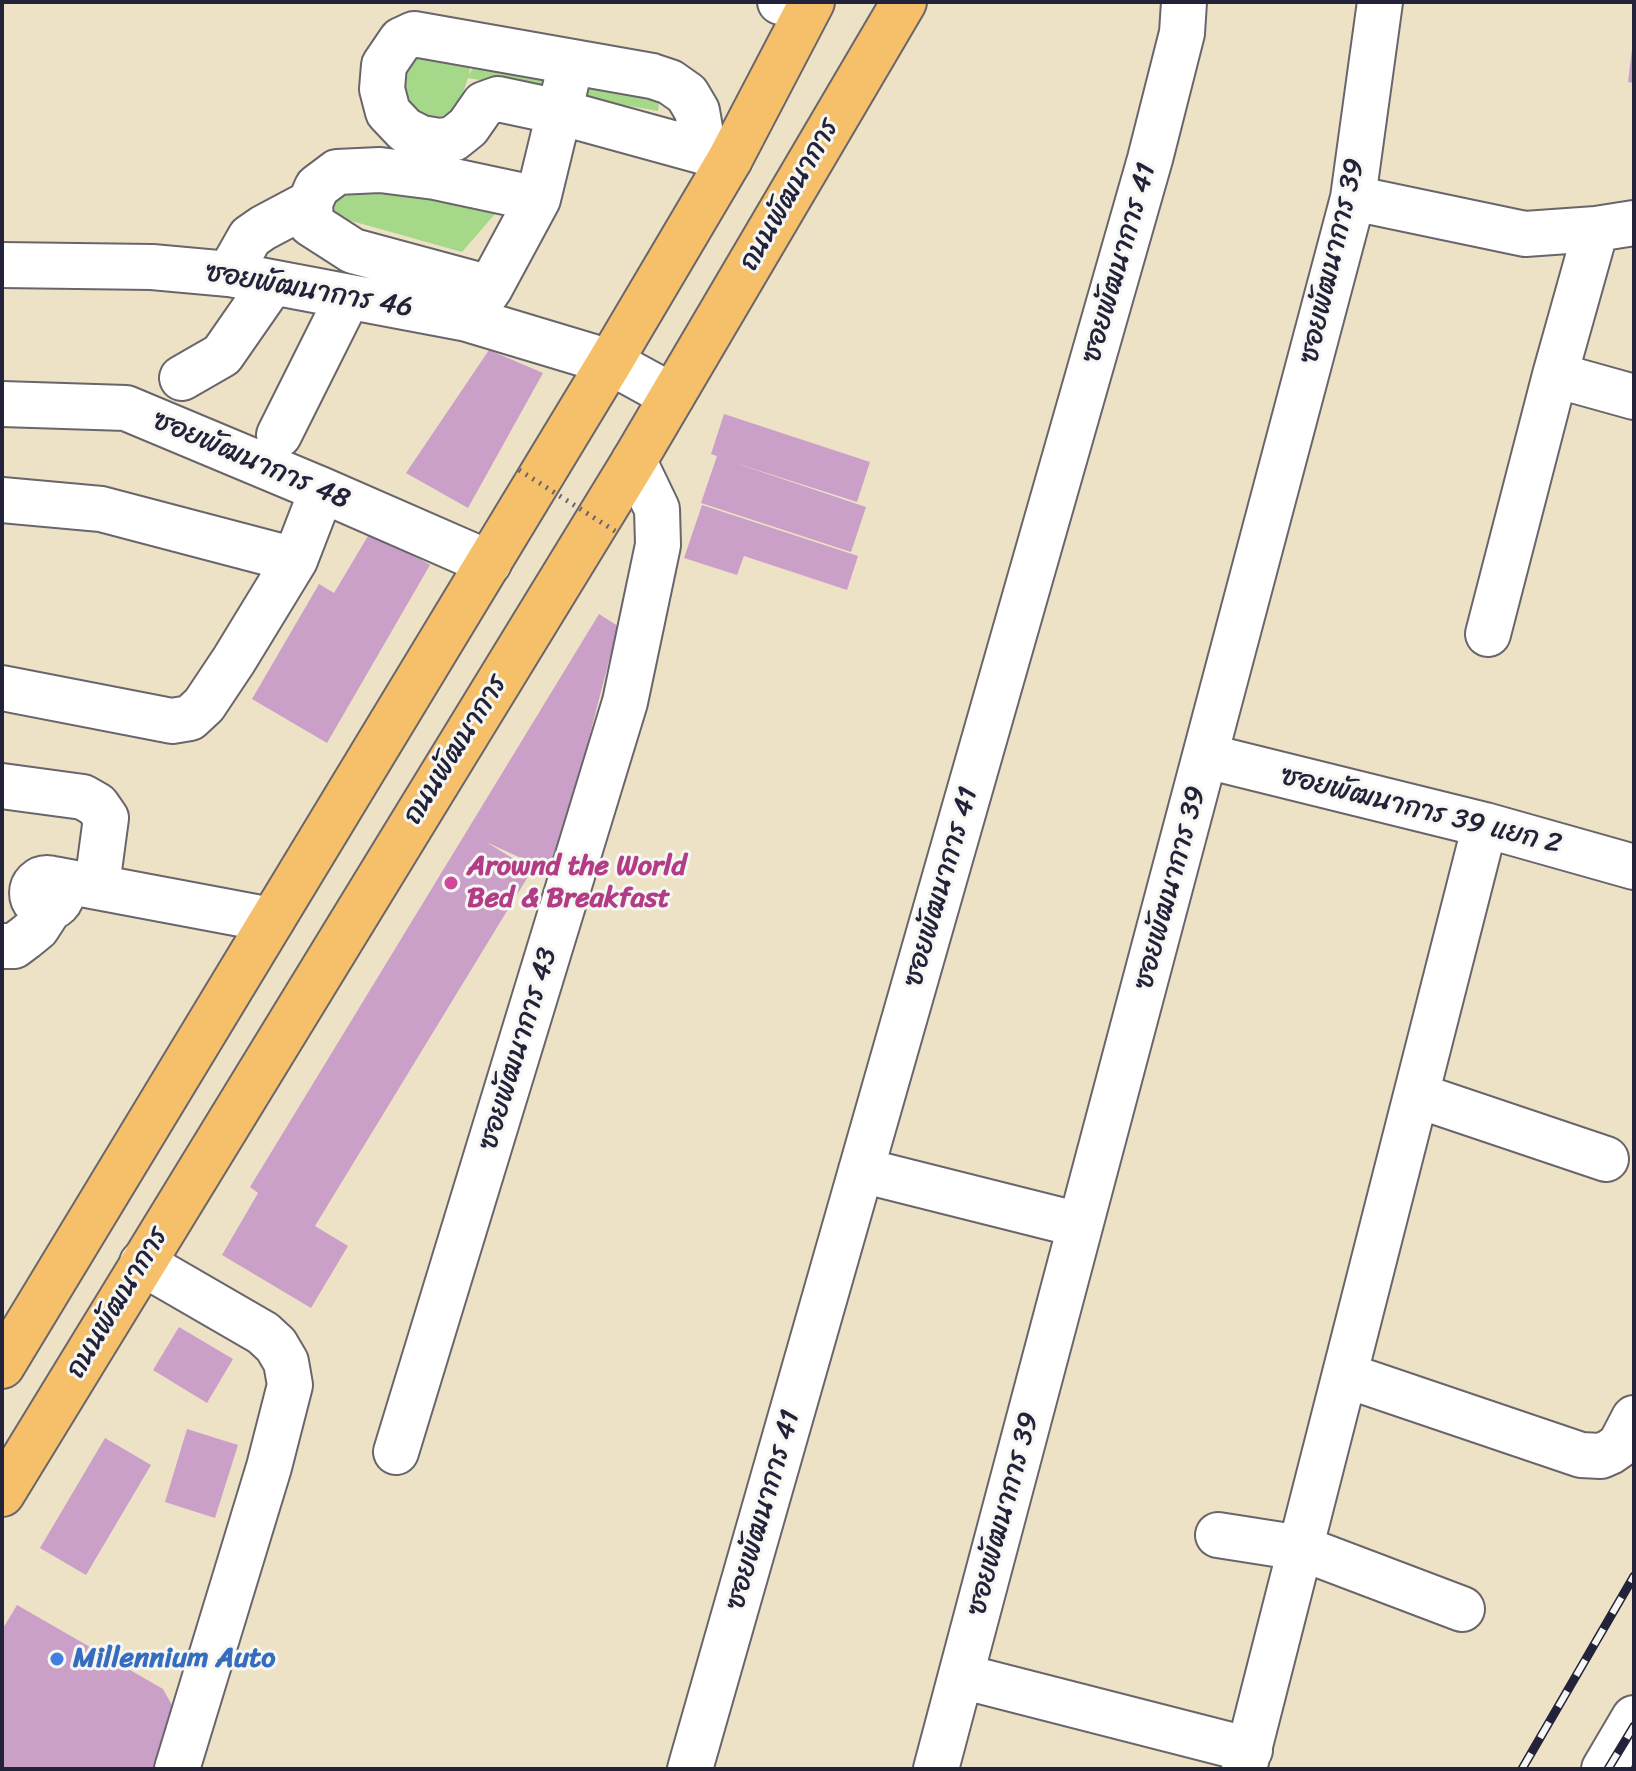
<!DOCTYPE html>
<html>
<head>
<meta charset="utf-8">
<style>
  body { margin:0 }
  #map { position:relative; width:1636px; height:1771px; overflow:hidden; background:#ede2c5; font-family:Sriracha,sans-serif }
  canvas { display:block }
  .frame { position:absolute; inset:0; border:4px solid #22223b; pointer-events:none }
</style>
</head>
<body>
<div id="map">
<canvas width="1636" height="1771"></canvas>
<div class="frame"></div>
</div>
<script>
const context = document.querySelector('canvas').getContext('2d');
context.lineJoin = 'round';
function paint(path, color) {
  context.fillStyle = color;
  context.fill(path, 'evenodd');
}
function toPath(rows) {
  const path = new Path2D();
  for (const r of rows) {
    if (r.length === 3) {
      path.moveTo(r[0] + r[2], r[1]);
      path.arc(r[0], r[1], r[2], 0, 2 * Math.PI);
      continue;
    }
    path.moveTo(r[0], r[1]);
    for (let i = 2; i < r.length; i += 2) path.lineTo(r[i], r[i + 1]);
  }
  return path;
}
function stroke(path, color, width, dash) {
  context.strokeStyle = color;
  context.lineWidth = width;
  context.lineCap = dash ? 'butt' : 'round';
  context.setLineDash(dash || []);
  context.stroke(path);
}
function label(font, color, halo, rows, align = 'center') {
  context.font = font + ' Sriracha,"Playpen Sans Thai",sans-serif';
  context.lineWidth = 6;
  context.setLineDash([]);
  context.textBaseline = 'middle';
  context.strokeStyle = halo;
  context.fillStyle = color;
  for (const [text, x, y, turn = 0] of rows) {
    context.save();
    context.translate(x, y);
    context.rotate((+turn || 0) * Math.PI / 180);
    context.textAlign = isNaN(turn) ? turn : align;
    if (halo) context.strokeText(text, 0, 0);
    context.fillText(text, 0, 0);
    context.restore();
  }
}
const green = toPath([
  [416,40,471,60,469,75,478,58,661,88,658,111,468,78,456,112,423,121,387,101],
  [338,180,495,214,462,252,323,213]
]);
const building = toPath([
  [1632,49,1634,49,1634,83,1628,82],
  [489,350,543,373,468,508,406,473],
  [724,414,870,462,857,502,729,461,866,507,851,552,701,503,717,456,711,454],
  [702,505,858,556,847,590,744,556,737,575,684,558],
  [371,531,430,565,327,743,252,699,319,584,334,593],
  [599,614,618,626,554,873,486,842,532,870,315,1226,348,1246,311,1308,222,1255,258,1193,250,1187],
  [179,1327,233,1359,207,1403,153,1370],
  [187,1429,238,1445,215,1518,165,1502],
  [105,1438,151,1465,86,1575,40,1548],
  [17,1605,163,1689,173,1707,155,1769,2,1769,2,1630]
]);
const minor = toPath([
  [780,2,809,7],
  [694,149,700,128,697,111,687,94,670,82,652,76,414,34,401,40,384,65,382,89,388,112,405,130,421,138,439,141,453,139,468,127,484,104,498,99,559,112,730,159],
  [1353,198,1525,234,1596,229,1634,223],
  [2,265,152,267,229,274,467,319,610,362,672,396],
  [229,274,250,237,263,228,310,203],
  [490,288,353,251,311,224,310,203,317,187,337,172,380,170,435,177,538,199],
  [474,311,490,288,538,199,566,84],
  [1555,375,1634,397],
  [182,378,222,355,272,283],
  [2,404,126,408,322,490,489,563],
  [279,435,348,297],
  [2,500,101,509,295,560],
  [1488,634,1555,375,1596,229],
  [2,688,172,721,190,718,204,705,234,660,295,560,322,490],
  [1206,756,1485,825,1634,867],
  [2,786,83,797,97,805,106,818,97,885],
  [47,893,15],
  [54,879,272,920],
  [2,946,14,946,26,937,37,928,50,908],
  [1416,1095,1606,1159],
  [861,1170,1080,1225],
  [142,1263,263,1333,276,1345,286,1362,290,1385,269,1467,177,1769],
  [1345,1375,1581,1455,1601,1456,1610,1452,1620,1445,1634,1418],
  [396,1452,625,702,658,545,657,509,634,461],
  [1218,1535,1301,1548,1462,1609],
  [961,1676,1250,1750],
  [690,1769,1150,159,1182,33,1184,2],
  [936,1769,1353,198,1380,2],
  [1244,1769,1485,825],
  [1604,1769,1634,1718]
]);
const major = toPath([
  [2,1366,610,362,730,159,812,2],
  [2,1494,634,461,904,2]
]);
const rail = toPath([
  [1522,1769,1634,1576],
  [1608,1769,1634,1726]
]);
const pathBridge = toPath([
  [519,470,618,533]
]);
const markers = [
  [451,883,8,"#d1479c"],
  [57,1659,8,"#3f7fe0"]
];
const streetNames = [
  ["ถนนพัฒนาการ",790,195,-60],
  ["ซอยพัฒนาการ 39",1333,261,-77],
  ["ซอยพัฒนาการ 41",1120,263,-74],
  ["ซอยพัฒนาการ 46",309,291,10],
  ["ซอยพัฒนาการ 48",251,461,23],
  ["ถนนพัฒนาการ",456,750,-58],
  ["ซอยพัฒนาการ 39 แยก 2",1421,811,14],
  ["ซอยพัฒนาการ 41",942,887,-74],
  ["ซอยพัฒนาการ 39",1171,888,-75],
  ["ซอยพัฒนาการ 43",519,1049,-73],
  ["ถนนพัฒนาการ",118,1303,-59],
  ["ซอยพัฒนาการ 41",764,1510,-74],
  ["ซอยพัฒนาการ 39",1004,1514,-75]
];
const hotelNames = [
  ["Arownd the World",467,867],
  ["Bed & Breakfast",467,899]
];
const shopNames = [
  ["Millennium Auto",73,1659]
];
paint(green, '#a5d989');
paint(building, '#caa0c9');
stroke(minor, '#69656b', 48);
stroke(major, '#69656b', 48);
stroke(minor, '#fff', 44);
stroke(major, '#f6c06b', 44);
stroke(rail, '#22223b', 9);
stroke(rail, '#f6f6f2', 6, [18]);
stroke(pathBridge, '#69656b', 5, [2, 6]);
for (const [x, y, r, color] of markers) {
  const dot = new Path2D();
  dot.arc(x, y, r, 0, 2 * Math.PI);
  context.fillStyle = color;
  context.fill(dot);
  stroke(dot, '#f6f6f2', 3);
}
label('28px', '#22223b', '#f6f6f2', streetNames);
label('bold 28px', '#b23c85', '#f6f6f2', hotelNames, 'left');
label('bold 28px', '#366cbe', '#f6f6f2', shopNames, 'left');
</script>
</body>
</html>
